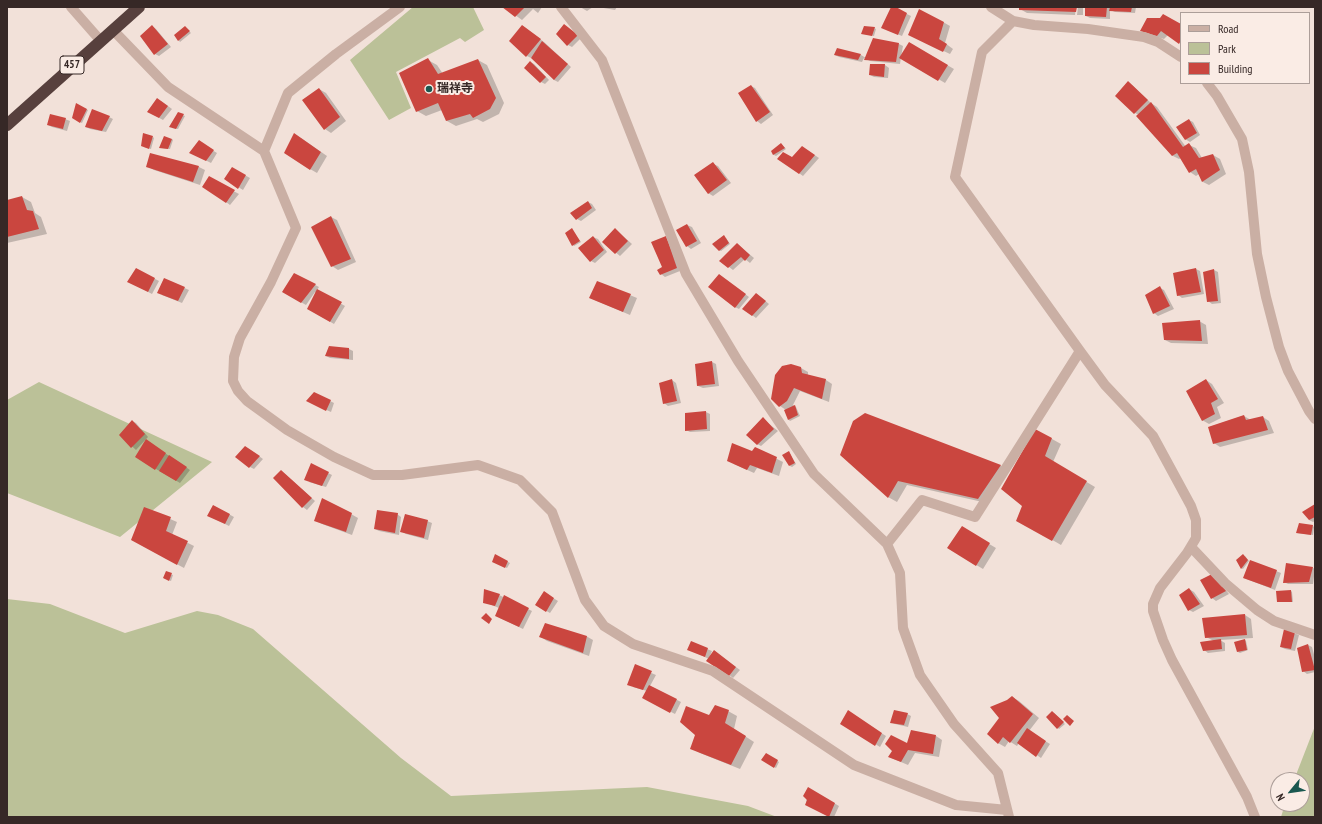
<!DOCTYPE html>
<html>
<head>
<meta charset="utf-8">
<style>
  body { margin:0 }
  #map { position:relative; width:1322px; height:824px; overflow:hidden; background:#f2e1d9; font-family:"PT Sans Narrow",sans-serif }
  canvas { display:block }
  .frame { position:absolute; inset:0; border:8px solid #362826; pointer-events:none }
  .legend { position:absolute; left:1180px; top:12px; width:130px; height:72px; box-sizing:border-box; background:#faece5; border:1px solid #ac9e99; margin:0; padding:5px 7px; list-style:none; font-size:12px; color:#362826 }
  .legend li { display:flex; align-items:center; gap:8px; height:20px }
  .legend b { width:20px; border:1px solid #ac9e99 }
  .north { position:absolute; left:1270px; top:772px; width:40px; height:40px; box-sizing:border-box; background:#faece5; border:1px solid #ac9e99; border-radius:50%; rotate:241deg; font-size:11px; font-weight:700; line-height:16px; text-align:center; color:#362826 }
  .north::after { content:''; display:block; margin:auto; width:14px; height:18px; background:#1b5850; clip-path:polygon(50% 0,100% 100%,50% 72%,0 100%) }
</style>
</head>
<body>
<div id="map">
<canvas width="1322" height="824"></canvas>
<div class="frame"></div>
<ul class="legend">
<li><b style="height:5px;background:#caafa4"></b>Road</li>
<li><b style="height:11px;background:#bbc198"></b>Park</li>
<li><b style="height:11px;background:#ca463f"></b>Building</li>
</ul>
<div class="north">N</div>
</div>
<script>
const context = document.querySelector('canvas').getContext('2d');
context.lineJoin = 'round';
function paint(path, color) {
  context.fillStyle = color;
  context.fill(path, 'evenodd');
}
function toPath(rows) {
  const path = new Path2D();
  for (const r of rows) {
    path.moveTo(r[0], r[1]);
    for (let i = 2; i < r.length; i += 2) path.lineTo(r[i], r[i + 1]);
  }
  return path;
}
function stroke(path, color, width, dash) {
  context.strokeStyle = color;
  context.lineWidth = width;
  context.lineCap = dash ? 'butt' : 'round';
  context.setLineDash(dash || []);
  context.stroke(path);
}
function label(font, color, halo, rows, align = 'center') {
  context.font = font + ' "PT Sans Narrow","Noto Sans JP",sans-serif';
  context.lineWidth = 4;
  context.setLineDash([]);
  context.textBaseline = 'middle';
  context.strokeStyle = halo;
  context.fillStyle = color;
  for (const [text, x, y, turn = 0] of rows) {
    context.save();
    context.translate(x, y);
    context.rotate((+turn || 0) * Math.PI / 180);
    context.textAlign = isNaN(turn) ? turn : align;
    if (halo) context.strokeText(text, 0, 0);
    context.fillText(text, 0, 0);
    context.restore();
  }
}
const green = toPath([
  [413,7,473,7,484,30,465,42,460,38,396,72,411,108,389,120,350,60],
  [39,382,212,462,120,537,7,493,7,400],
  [7,599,50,604,125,633,197,611,218,615,253,629,401,758,451,796,647,787,748,806,777,817,7,817],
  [1315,726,1315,817,1281,817,1285,804,1302,804,1302,780,1294,780]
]);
const shadow = toPath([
  [504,7,542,7,538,13,533,9,522,20],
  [580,7,593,7,587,11],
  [598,7,617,7,615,10],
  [892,7,911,16,902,36,887,30],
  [1020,7,1076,7,1075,15,1027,13,1020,9],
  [1078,7,1083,7,1083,15,1077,15],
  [1086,7,1136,7,1135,13,1115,12,1110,10,1110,19,1090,18,1086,16],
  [1160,19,1181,25,1181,44,1168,35,1164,39,1148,34],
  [943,22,950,26,945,43,953,49,950,54,916,38],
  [564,25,581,38,572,47,568,45],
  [152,26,156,29,171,47,159,56,155,54],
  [523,26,544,42,571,67,558,82,554,80,532,57,531,58,527,56],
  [185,27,191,33,180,42,175,35],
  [874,28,876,29,874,36,864,34],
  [909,43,954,69,945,83,901,57,900,64,870,61,864,58,862,62,839,57,835,55,838,49,861,55,866,58,899,44,903,46,901,57],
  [428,60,437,65,443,74,478,60,487,65,504,103,499,114,483,122,477,119,456,126,447,121,442,110,426,116,417,111],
  [530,62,534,64,549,80,545,84,541,82],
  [885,65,889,68,888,78,874,77,870,75],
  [1132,85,1151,103,1157,107,1186,147,1189,145,1196,148,1202,158,1213,155,1220,159,1226,174,1209,185,1203,182,1199,174,1196,176,1190,172,1181,158,1179,159,1173,156,1138,116,1139,115,1135,113],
  [751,86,755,88,773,115,761,124,757,121],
  [319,89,326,93,346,121,331,133,325,129],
  [161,101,172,109,163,120,152,114],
  [77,105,88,110,82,123,73,118],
  [178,113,185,116,178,129,172,128],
  [109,117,113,119,106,132,90,129,86,127],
  [65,119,70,121,67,131,52,127,48,125],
  [1189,120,1193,122,1200,135,1190,142,1185,139],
  [153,137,154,138,151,149,144,147],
  [301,138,327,156,317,173,310,169],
  [172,139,173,140,170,149,162,148],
  [199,142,217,153,211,163,195,155],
  [782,145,786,149,776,156,774,155,772,151],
  [807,150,819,158,803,176,779,159,792,158],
  [713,164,718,166,731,183,713,196,708,193],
  [147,166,199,167,205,170,200,185,154,170],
  [232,168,250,178,243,190,225,179],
  [209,178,239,194,230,205,226,202],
  [22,197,31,202,35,213,41,217,47,234,7,243,7,201],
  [588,202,592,204,596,210,581,221,577,219],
  [331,217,337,220,356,262,338,270,332,266],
  [687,225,692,227,701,243,691,249,687,246],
  [615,229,632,244,620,256,603,242],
  [572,230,581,242,574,246,573,245],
  [593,237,598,239,607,252,595,263,591,261],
  [726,238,730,244,721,251,719,250],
  [670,240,680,271,665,277,661,274,663,268,653,242],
  [737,244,754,258,750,263,745,259,733,270,721,261],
  [136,269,159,281,152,294,133,284],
  [1196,269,1200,271,1204,294,1182,298,1178,295],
  [1214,270,1218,272,1221,303,1212,304,1208,301],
  [294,274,319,287,317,290,345,306,334,324,308,309,316,293,315,292,306,305,283,292],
  [723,278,749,297,739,309,735,307],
  [164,279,189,290,182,303,162,295],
  [598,282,637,298,630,315,590,298],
  [1160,288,1164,290,1174,309,1158,316,1154,313],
  [757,294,769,304,756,318,752,315],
  [1199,321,1206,325,1208,344,1171,343,1165,340],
  [329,347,349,349,353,351,353,360,330,358,326,356],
  [712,362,716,364,719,386,703,388,698,386,696,365],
  [801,368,808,372,808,376,826,380,832,384,829,402,800,391,793,405,796,407,800,416,790,421,789,420,785,410,786,410,780,406],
  [672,380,676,383,681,403,668,406,664,403],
  [1206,380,1212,384,1224,403,1217,407,1221,418,1209,424,1202,420],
  [330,401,334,403,331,412,311,403],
  [706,412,710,414,710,431,690,432,686,430],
  [865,414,1001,466,1009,471,987,503,907,485,897,502,888,497],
  [1244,416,1251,420,1263,417,1269,421,1274,433,1220,447,1214,443],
  [763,419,778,431,761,446,757,444],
  [132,421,136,423,148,437,136,450,120,435],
  [1036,430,1061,444,1053,462,1095,487,1061,545,1018,520,1024,505],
  [150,443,190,470,180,483,156,469],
  [755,448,783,462,779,476,757,468,754,473,734,464,752,452],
  [249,449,263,459,254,469,250,467],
  [789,452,796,464,792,467,790,466],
  [328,473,332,475,326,487,309,482],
  [285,474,315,501,307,510,303,507,274,478],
  [1315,505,1315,521,1313,522,1309,520],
  [214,506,234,517,229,526,213,518],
  [145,508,177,522,172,535,194,546,184,568,132,540],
  [351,514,358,518,352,535,322,524,316,521],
  [397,514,401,517,399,535,379,531,375,529],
  [427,521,432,523,428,540,406,534,401,531],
  [1313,526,1314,527,1313,535,1297,533],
  [962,528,996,548,983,569,948,548],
  [496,556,510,563,507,568,494,562],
  [1245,556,1249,561,1243,569,1241,568],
  [1251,561,1281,573,1275,590,1244,578],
  [1313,568,1315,569,1313,584,1288,584,1284,582],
  [166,573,173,575,171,581,164,578],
  [1216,578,1229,594,1216,601,1212,598],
  [1189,589,1194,592,1204,606,1193,612,1189,610],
  [1291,591,1292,592,1293,602,1278,601],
  [545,593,558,601,550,613,536,605],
  [499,595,532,611,523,629,500,618,499,608,484,602],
  [1245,615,1251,619,1253,638,1220,640,1225,643,1225,651,1208,653,1204,650,1214,641,1206,637],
  [1285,630,1299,635,1295,651,1285,649,1281,647],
  [586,636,593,640,589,656,547,641,541,637],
  [1245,640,1246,641,1248,650,1240,653,1238,652],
  [1308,645,1312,647,1315,658,1315,672,1307,674,1303,671],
  [707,649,712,651,709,658,718,654,740,670,733,678,709,659,692,651],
  [635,666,656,675,650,686,681,702,675,714,644,698,647,691,633,687],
  [1012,697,1019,701,1039,718,1029,731,1050,744,1041,758,1019,743,1017,746,1009,741,1005,747,998,743,1000,718],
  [728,711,737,716,734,729,754,742,740,769,700,753,691,748,710,717],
  [848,712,886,736,880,747,842,723],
  [1054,713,1065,724,1059,729,1047,717],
  [907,714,911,716,908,727,895,724,891,722],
  [936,736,942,740,939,757,915,753,908,765,889,757,908,744],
  [766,754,779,762,776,768,763,760],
  [808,788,839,806,834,817,829,817,806,804]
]);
const building = toPath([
  [502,7,525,7,515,17],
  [891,7,896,7,907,13,898,35,881,28],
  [1019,7,1077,7,1076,12,1019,10],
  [1085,7,1107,7,1106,17,1085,16],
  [1110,7,1132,7,1131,12,1109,11],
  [919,9,944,22,939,39,947,44,943,52,908,35],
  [1163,14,1181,24,1181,40,1179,44,1161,31,1157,36,1140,31,1147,18,1160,18],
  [564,24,578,35,567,46,556,34],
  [152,25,168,44,154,55,140,36],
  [522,25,541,39,526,57,509,41],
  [185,26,190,31,178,41,174,35],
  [864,26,875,27,872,36,861,34],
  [873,38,899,43,896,62,864,60],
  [542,41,568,64,554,80,531,58],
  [909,42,948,65,938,81,899,58],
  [837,48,861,54,858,60,834,55],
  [428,58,438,74,478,59,496,98,490,109,473,118,470,114,446,121,438,103,416,112,399,73],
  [530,61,546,77,540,83,524,68],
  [870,64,885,64,884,77,869,75],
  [1128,81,1148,100,1134,114,1115,96],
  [751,85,770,112,756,122,738,93],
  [319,88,340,117,324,130,302,100],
  [157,98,168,106,159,118,147,112],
  [1151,102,1183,147,1189,143,1199,158,1213,154,1220,170,1202,182,1196,169,1189,173,1177,153,1172,156,1136,116],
  [76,103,87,109,80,123,72,118],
  [92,109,110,116,102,131,85,127],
  [178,112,184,114,176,129,169,127],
  [50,114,66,118,63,129,47,125],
  [1189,119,1197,133,1185,140,1176,127],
  [143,133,153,136,149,149,141,146],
  [294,133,321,152,310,170,284,153],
  [164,136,172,139,168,149,159,148],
  [199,140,214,150,206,161,189,153],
  [781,143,785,148,773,155,771,151],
  [802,146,815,155,799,174,777,159,783,152,792,157],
  [150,153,199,166,193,182,146,167],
  [713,162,727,180,708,194,694,175],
  [232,167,246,175,238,189,224,179],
  [209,176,235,190,226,203,202,187],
  [22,196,27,210,33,211,39,229,7,237,7,200],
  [588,201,592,208,576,220,570,213],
  [331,216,351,259,331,267,311,227],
  [687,224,697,241,686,247,676,230],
  [572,228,580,241,572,246,565,233],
  [615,228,628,241,615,254,602,242],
  [724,235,729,243,719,251,712,244],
  [593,236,604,250,590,262,578,248],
  [666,236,677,268,660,275,657,270,662,267,651,242],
  [737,243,750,255,745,261,741,257,728,268,719,261],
  [136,268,155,278,148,292,127,282],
  [1196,268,1201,292,1177,296,1173,273],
  [1214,269,1218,301,1207,302,1203,272],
  [294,273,316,284,301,303,282,292],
  [719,274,746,294,735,308,708,287],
  [164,278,185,287,178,301,157,293],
  [597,281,631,294,623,312,589,298],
  [1160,286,1170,306,1153,314,1145,295],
  [317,289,342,302,330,322,307,309],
  [756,293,766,301,752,316,742,309],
  [1200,320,1202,341,1164,340,1162,323],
  [329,346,349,348,349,359,325,356],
  [712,361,715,384,697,386,695,364],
  [791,364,801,367,802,373,826,379,822,399,794,388,787,401,779,407,771,399,775,375,782,366],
  [672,379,677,401,663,404,659,383],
  [1206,379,1218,399,1211,403,1215,414,1202,421,1186,391],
  [314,392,331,400,326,411,306,401],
  [795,405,798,415,788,420,784,410],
  [706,411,707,429,685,431,685,413],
  [865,413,1001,465,978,499,898,481,888,498,840,455,853,421],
  [1244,415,1246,420,1263,416,1268,430,1213,444,1208,427],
  [763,417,774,429,757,445,746,435],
  [132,420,145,434,131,448,119,435],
  [1035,429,1052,438,1045,456,1087,481,1052,541,1016,521,1022,506,1001,489],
  [146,439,166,453,155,470,135,457],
  [732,443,752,451,755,447,777,457,772,473,750,465,747,470,727,461],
  [245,446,260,456,249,468,235,457],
  [789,451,795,463,789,466,782,455],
  [169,455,187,467,176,481,159,471],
  [311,463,329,472,322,486,304,480],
  [281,470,312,498,302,508,273,478],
  [322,498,352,513,346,532,314,521],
  [1315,504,1315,517,1309,520,1302,512],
  [213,505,230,514,225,524,207,516],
  [144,507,171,517,166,531,188,541,177,565,131,540],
  [377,510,398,513,395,533,374,529],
  [405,514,428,520,424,538,400,532],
  [1299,523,1313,525,1311,535,1296,533],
  [962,526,990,543,976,566,947,548],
  [495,554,508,561,505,568,492,562],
  [1243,554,1248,560,1241,569,1236,560],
  [1250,560,1277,570,1271,588,1243,578],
  [1286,563,1313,567,1309,582,1283,583],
  [166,571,172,573,169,581,163,578],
  [1212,574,1226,591,1211,599,1200,580],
  [1189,588,1200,604,1188,611,1179,595],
  [484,589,500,594,495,606,483,603],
  [1291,590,1292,602,1277,602,1276,591],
  [544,591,554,598,546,612,535,605],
  [504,595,529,608,519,627,495,616],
  [486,613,492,619,489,624,481,618],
  [1245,614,1247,635,1205,638,1202,618],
  [545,623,587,636,583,653,539,637],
  [1284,629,1295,632,1291,649,1280,647],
  [1221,639,1222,649,1203,651,1200,642],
  [1245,639,1247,650,1237,652,1234,642],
  [691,641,708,648,705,657,687,650],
  [1308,644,1315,670,1302,672,1297,648],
  [714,650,736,667,729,676,706,661],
  [635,664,652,671,643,690,627,685],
  [649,685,677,699,670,713,642,698],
  [1012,696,1033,714,1010,743,1003,737,998,744,987,734,999,718,990,707,1007,700],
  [715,705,729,710,725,723,746,736,731,765,690,749,695,735,680,722,686,706,709,715],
  [848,710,882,733,875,746,840,724],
  [894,710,908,713,904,725,890,723],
  [1052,711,1064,722,1057,729,1046,717],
  [1067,715,1074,721,1070,726,1063,719],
  [1027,728,1046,741,1036,757,1017,743],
  [911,730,936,735,933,754,908,750,901,762,888,757,892,751,885,744,891,735,907,743],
  [766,753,778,760,774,768,761,760],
  [808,787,835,803,829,817,805,805,807,800,803,796]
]);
const street = toPath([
  [71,7,100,40],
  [561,7,602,60,686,274,738,361,814,474,887,544,900,573,903,628,920,675,954,724,998,773,1009,817],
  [991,7,1013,21,1034,25,1088,29,1144,37,1158,42,1181,57],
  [1013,21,982,52,955,177,1080,351,1105,385,1153,436,1191,506,1196,520,1196,538,1187,553,1160,588,1153,604,1153,611,1163,640,1172,660,1247,797,1255,817],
  [113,30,168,87,264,151,296,228,271,282,240,338,234,357,233,381,238,391,247,401,287,430,334,457,373,475,402,475,478,465,520,480,552,512,585,600,604,626,633,644,713,671,854,765,956,805,1007,810],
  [1207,83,1217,96,1242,139,1249,172,1257,254,1266,297,1279,347,1288,371,1309,411,1315,419],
  [264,151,288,93,336,54,400,7],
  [887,544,922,500,975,517,1080,351],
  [1191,547,1225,583,1257,610,1274,621,1315,635]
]);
const highway = toPath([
  [7,125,139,7]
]);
const markers = [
  [429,89,4,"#1b5850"]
];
const shields = [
  [72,65,24]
];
const shieldNames = [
  ["457",72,65]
];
const poiNames = [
  ["瑞祥寺",437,89]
];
paint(green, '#bbc198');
paint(shadow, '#0003');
paint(building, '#ca463f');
stroke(street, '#caafa4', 10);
stroke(highway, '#57403d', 12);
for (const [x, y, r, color] of markers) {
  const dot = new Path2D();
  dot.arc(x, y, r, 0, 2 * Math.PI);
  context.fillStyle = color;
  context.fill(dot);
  stroke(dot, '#faece5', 1.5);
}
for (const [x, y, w] of shields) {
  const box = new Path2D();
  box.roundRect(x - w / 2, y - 9, w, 18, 3);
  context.fillStyle = '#faece5';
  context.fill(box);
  stroke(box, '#362826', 1);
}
label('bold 11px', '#362826', null, shieldNames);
label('bold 12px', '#362826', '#faece5', poiNames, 'left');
</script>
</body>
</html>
